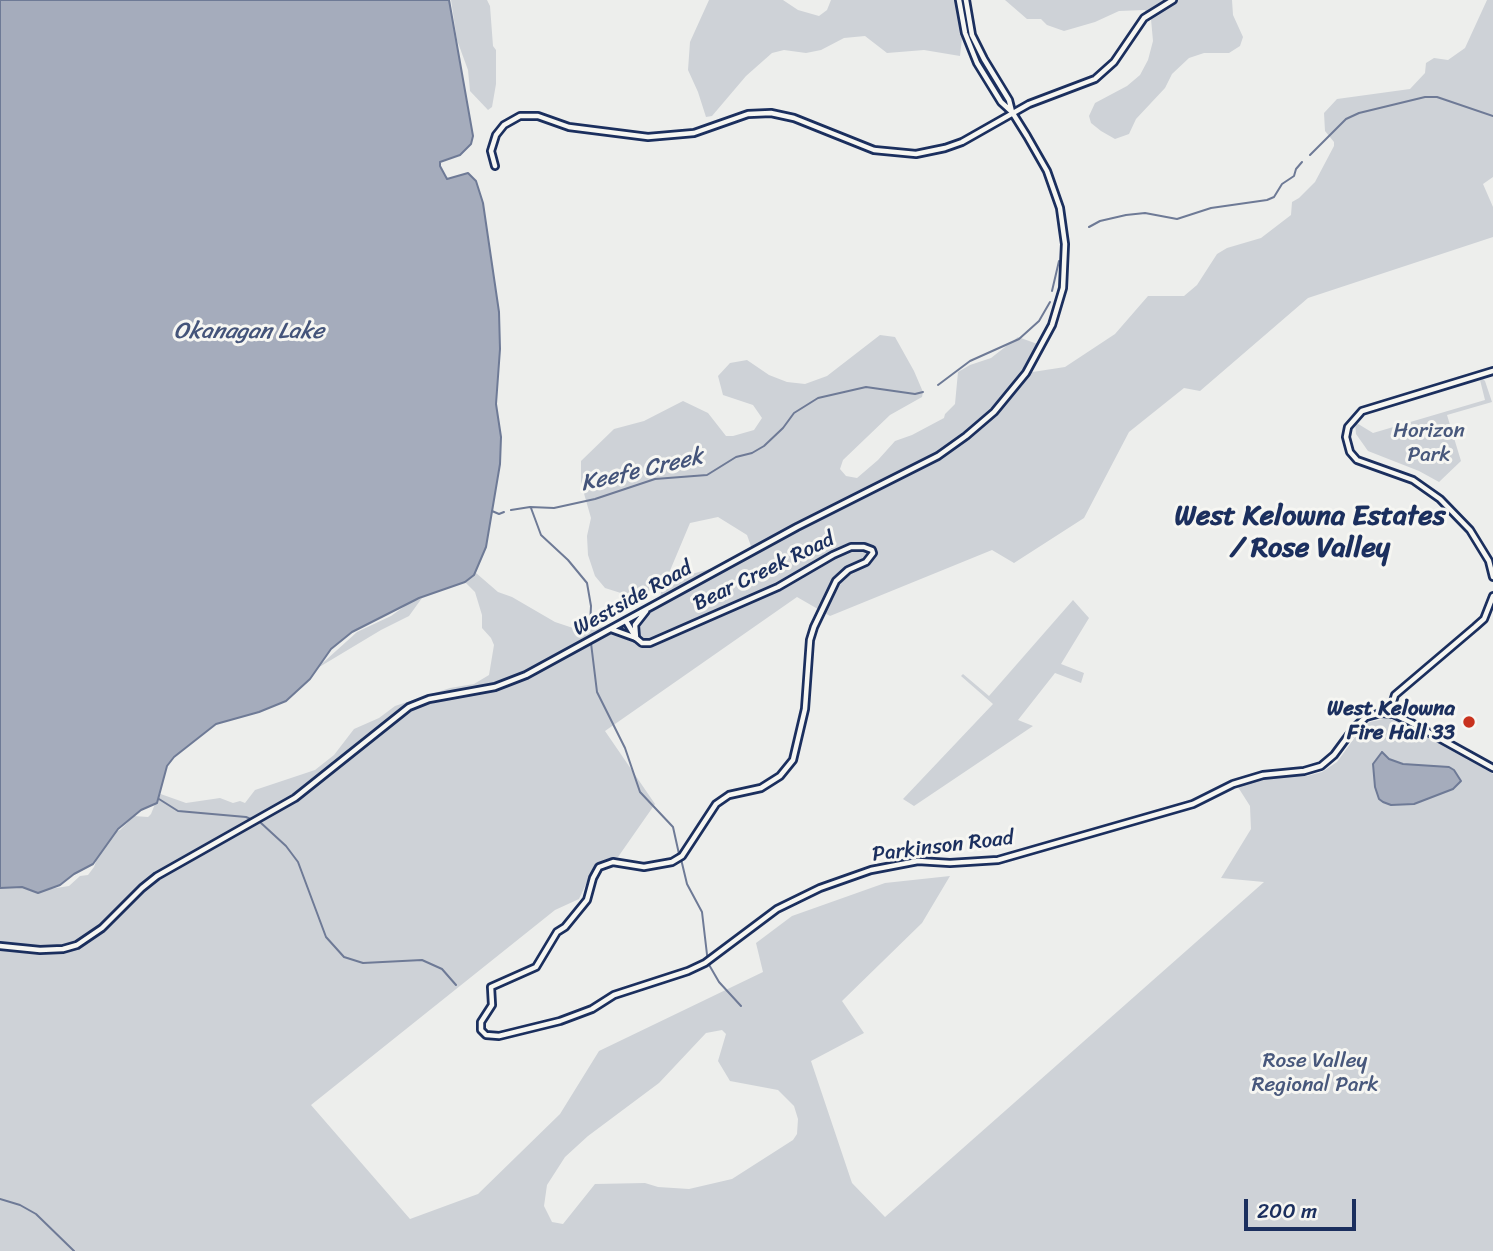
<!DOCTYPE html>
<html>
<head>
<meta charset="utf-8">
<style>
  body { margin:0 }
  #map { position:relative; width:1493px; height:1251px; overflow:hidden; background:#edeeec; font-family:Sriracha,sans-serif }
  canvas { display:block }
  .scale { position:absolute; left:1244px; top:1199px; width:112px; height:32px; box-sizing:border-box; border:4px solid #1b2f5e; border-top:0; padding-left:9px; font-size:21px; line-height:24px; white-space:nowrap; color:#1b2f5e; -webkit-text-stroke:5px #f6f6f2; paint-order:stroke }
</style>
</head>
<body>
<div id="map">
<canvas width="1493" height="1251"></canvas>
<div class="scale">200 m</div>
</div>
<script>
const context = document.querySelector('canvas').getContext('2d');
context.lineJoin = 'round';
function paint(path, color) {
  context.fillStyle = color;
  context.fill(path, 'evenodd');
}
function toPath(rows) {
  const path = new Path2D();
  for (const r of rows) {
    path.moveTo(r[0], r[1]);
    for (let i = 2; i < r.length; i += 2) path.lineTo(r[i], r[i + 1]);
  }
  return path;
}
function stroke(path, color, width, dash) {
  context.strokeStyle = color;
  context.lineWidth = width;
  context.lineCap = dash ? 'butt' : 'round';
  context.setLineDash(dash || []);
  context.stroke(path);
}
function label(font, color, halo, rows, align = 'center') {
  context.font = font + ' Sriracha,sans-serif';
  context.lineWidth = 6;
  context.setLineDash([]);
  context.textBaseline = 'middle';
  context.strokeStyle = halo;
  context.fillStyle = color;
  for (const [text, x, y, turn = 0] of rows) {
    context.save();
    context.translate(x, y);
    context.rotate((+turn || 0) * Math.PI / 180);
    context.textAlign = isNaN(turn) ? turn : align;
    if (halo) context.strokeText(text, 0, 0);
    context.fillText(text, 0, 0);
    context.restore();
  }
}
const green = toPath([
  [451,0,487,0,490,6,493,46,496,50,496,84,492,107,488,110,470,91,468,70,457,40],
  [709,0,783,0,798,10,819,16,827,10,831,0,966,0,966,2,960,56,924,50,887,53,865,36,844,38,821,50,806,53,784,50,772,53,746,76,712,116,706,117,698,92,688,70,690,42],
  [1005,0,1232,0,1233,15,1243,37,1240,46,1229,53,1204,53,1189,58,1172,74,1165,88,1136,119,1129,134,1115,139,1101,131,1091,123,1089,116,1095,103,1127,86,1140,75,1148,60,1153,41,1151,19,1145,10,1119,11,1095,22,1064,31,1047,25,1041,19,1027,19],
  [1487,0,1493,0,1493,177,1483,184,1493,207,1493,237,1308,298,1200,391,1184,388,1129,432,1084,518,1014,563,992,550,830,616,797,597,605,731,655,804,618,857,595,865,579,899,555,910,311,1105,410,1219,478,1194,560,1114,599,1051,763,972,756,943,792,916,885,883,950,876,922,923,842,1001,864,1033,811,1061,852,1183,885,1217,1264,882,1221,878,1251,829,1250,806,1236,784,1283,774,1307,776,1322,772,1337,762,1363,726,1370,722,1388,718,1431,736,1493,774,1493,1251,0,1251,0,889,6,886,22,887,37,891,69,886,80,876,88,875,94,867,98,856,114,832,120,830,134,816,148,817,151,814,155,804,155,792,186,803,220,798,233,803,240,801,245,803,255,790,315,770,334,755,354,729,379,718,395,706,450,688,474,684,489,675,494,645,491,638,482,628,482,615,475,592,465,582,476,573,498,592,512,597,555,622,573,628,620,626,636,620,660,596,663,586,656,587,641,595,624,594,605,588,595,576,588,555,587,536,591,518,581,483,581,461,614,429,644,421,683,401,708,413,726,436,733,436,754,430,762,418,753,405,723,395,718,376,730,363,747,360,769,375,787,382,805,384,827,376,880,335,895,337,914,371,923,392,922,397,890,415,843,460,840,469,846,476,857,478,878,460,895,441,912,435,944,418,945,414,955,404,958,372,970,365,991,358,1018,337,1043,346,1026,373,1065,367,1115,334,1148,296,1184,296,1197,285,1217,254,1227,248,1261,238,1291,215,1292,202,1299,198,1315,182,1334,146,1334,142,1325,131,1324,113,1337,99,1410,89,1425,73,1426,63,1434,58,1448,60,1465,48],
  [718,517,747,535,752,549,742,560,688,575,678,580,671,579,669,573,690,523],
  [722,1030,726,1034,718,1061,730,1081,778,1090,794,1106,798,1119,797,1134,793,1140,732,1179,689,1189,658,1187,645,1183,595,1184,563,1224,552,1222,544,1206,547,1185,565,1157,588,1136,659,1083,706,1033],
  [1483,379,1485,381,1492,402,1447,415,1461,461,1439,482,1419,471,1368,451,1356,434,1355,422,1373,433,1485,400,1480,380],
  [422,598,409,616,381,630,316,669,357,632,391,616,409,603],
  [1073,600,1089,618,1061,664,1084,673,1081,683,1055,673,1018,720,1033,726,914,806,903,799,993,704,961,676,963,674,989,696]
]);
const water = toPath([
  [0,0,449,0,473,136,471,144,460,155,440,162,440,166,447,179,468,173,476,181,483,203,499,312,500,349,496,404,501,437,500,464,486,547,474,575,465,582,419,598,352,632,331,649,310,679,286,701,259,712,216,724,174,757,167,766,157,803,141,810,118,829,93,864,74,874,60,885,38,893,22,887,0,888,0,0],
  [1382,752,1389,759,1403,764,1449,767,1454,770,1461,781,1453,789,1414,804,1391,805,1383,802,1379,799,1375,787,1373,764,1382,752]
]);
const stream = toPath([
  [1310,155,1346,119,1359,113,1425,97,1437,97,1493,116],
  [1089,227,1100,221,1126,215,1145,213,1177,219,1211,208,1267,200,1274,197,1282,184,1294,176,1296,169,1302,162],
  [1052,291,1059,261],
  [938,385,970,361,1019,339,1039,321,1050,302],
  [531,508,541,535,568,560,587,583,591,606,590,626],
  [511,510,530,507,554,508,595,499,655,479,707,475,736,457,752,453,764,446,783,428,794,413,818,398,866,387,915,394,923,392],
  [492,511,499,514,504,512],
  [591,643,597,692,625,748,640,792,673,827,679,854],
  [159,799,178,811,246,817,253,820],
  [261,823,286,846,298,862,326,937,344,957,363,963,422,960,442,969,456,985],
  [681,859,687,884,702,912,708,963,719,982,741,1006],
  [0,1199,20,1205,36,1214,74,1251]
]);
const tertiary = toPath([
  [495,166,491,151,496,135,504,125,520,116,538,116,569,127,648,137,694,133,748,114,771,113,794,118,874,150,916,154,945,148,962,142,1029,104,1095,79,1114,62,1144,18,1173,0],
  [1493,371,1362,411,1348,427,1346,437,1350,452,1357,460,1413,480,1440,499,1470,530,1489,561,1493,577],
  [626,621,636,638,642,643,650,643,778,587,833,555,851,547,864,547,872,550,873,553,866,562,848,570,836,581,814,627,810,640,805,709,793,760,780,776,761,788,729,795,716,804,682,856,672,862,644,867,613,862,599,867,593,878,587,900,565,927,557,932,536,967,491,987,492,1005,481,1022,481,1030,486,1035,499,1036,560,1021,592,1009,614,995,688,971,705,963,777,909,820,888,871,870,918,861,950,863,998,860,1193,804,1233,784,1263,775,1304,771,1321,766,1334,755,1354,728,1366,717,1381,713,1393,714,1410,722,1493,768],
  [1393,714,1391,708,1395,695,1475,627,1484,619,1493,596]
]);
const secondary = toPath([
  [966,0,972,35,984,59,1009,100,1012,112],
  [611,629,636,638],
  [636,638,635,625,646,611],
  [0,946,40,950,63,949,77,945,102,928,142,888,157,876,295,798,409,707,429,699,495,687,526,675,797,527,938,456,966,436,994,412,1026,373,1052,325,1063,288,1065,244,1060,208,1047,171,1027,136,1012,112,1001,102,977,63,965,33,959,0]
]);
const markers = [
  [1469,722,7,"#c8321e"]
];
const parkNames = [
  ["Horizon",1429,432],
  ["Park",1429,456],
  ["Rose Valley",1315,1062],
  ["Regional Park",1315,1086]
];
const streetNames = [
  ["Bear Creek Road",764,572,-26],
  ["Westside Road",633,599,-29],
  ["Parkinson Road",943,847,-7]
];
const poiNames = [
  ["West Kelowna",1455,710],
  ["Fire Hall 33",1455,734]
];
const waterNames = [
  ["Okanagan Lake",249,332],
  ["Keefe Creek",642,471,-13]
];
const districtNames = [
  ["West Kelowna Estates",1310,517],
  ["/ Rose Valley",1310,549]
];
paint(green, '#ced2d7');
paint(water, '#a5acbc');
stroke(water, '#6e7a96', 2);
stroke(stream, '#6e7a96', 2);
stroke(tertiary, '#1b2f5e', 10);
stroke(secondary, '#1b2f5e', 10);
stroke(tertiary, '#f6f6f2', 4.5);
stroke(secondary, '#f6f6f2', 4.5);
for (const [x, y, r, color] of markers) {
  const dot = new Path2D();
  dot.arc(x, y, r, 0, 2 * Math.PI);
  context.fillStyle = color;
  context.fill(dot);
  stroke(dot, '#f6f6f2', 2.5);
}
label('21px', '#48587c', '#f6f6f2', parkNames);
label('21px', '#1b2f5e', '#f6f6f2', streetNames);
label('bold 21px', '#1b2f5e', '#f6f6f2', poiNames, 'right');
label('italic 23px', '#44547a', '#f6f6f2', waterNames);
label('bold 28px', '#1b2f5e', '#f6f6f2', districtNames);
</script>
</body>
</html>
